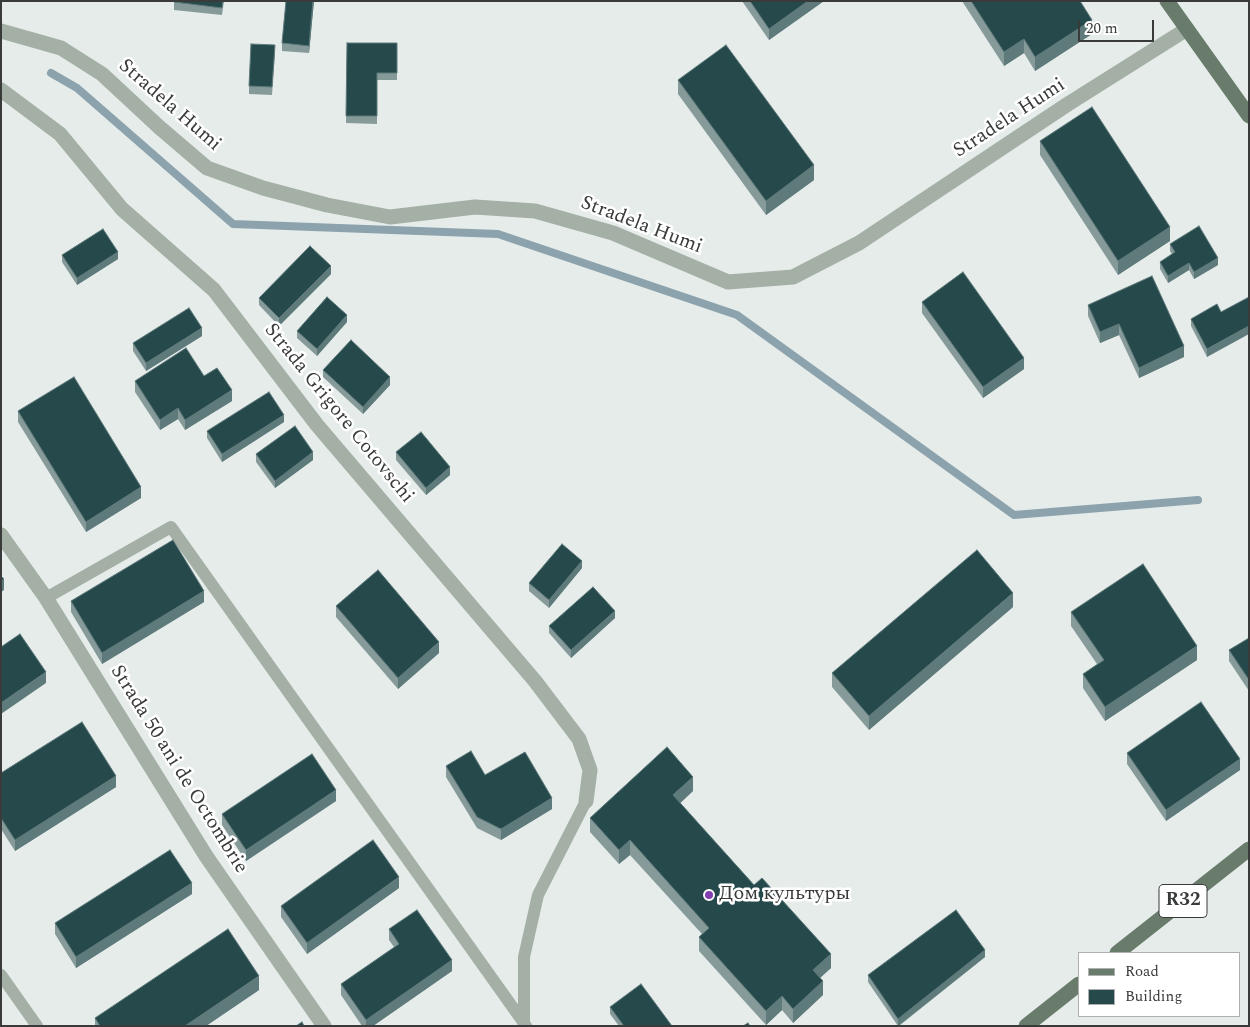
<!DOCTYPE html>
<html>
<head>
<meta charset="utf-8">
<style>
  body { margin:0 }
  #map { position:relative; width:1250px; height:1027px; overflow:hidden; background:#e5ecea; font-family:Spectral,serif }
  canvas { display:block }
  .frame { position:absolute; inset:0; border:2px solid #383b3a; pointer-events:none }
  .legend { position:absolute; left:1078px; top:952px; width:162px; height:65px; box-sizing:border-box; background:#fff; border:1px solid #afb1b0; margin:0; padding:6px 9px; list-style:none; font-size:15px; color:#383b3a }
  .legend li { display:flex; align-items:center; gap:10px; height:25px }
  .legend b { width:25px; border:1px solid #afb1b0 }
  .scale { position:absolute; left:1078px; top:20px; width:76px; height:22px; box-sizing:border-box; border:2px solid #383b3a; border-top:0; padding-left:6px; font-size:15px; line-height:18px; white-space:nowrap; color:#383b3a; -webkit-text-stroke:4px #fff; paint-order:stroke }
</style>
</head>
<body>
<div id="map">
<canvas width="1250" height="1027"></canvas>
<div class="frame"></div>
<ul class="legend">
<li><b style="height:6px;background:#697c6b"></b>Road</li>
<li><b style="height:14px;background:#26494b"></b>Building</li>
</ul>
<div class="scale">20 m</div>
</div>
<script>
const context = document.querySelector('canvas').getContext('2d');
context.lineJoin = 'round';
function toPath(rows) {
  const path = new Path2D();
  for (const r of rows) {
    path.moveTo(r[0], r[1]);
    for (let i = 2; i < r.length; i += 2) path.lineTo(r[i], r[i + 1]);
  }
  return path;
}
function stroke(path, color, width, dash) {
  context.strokeStyle = color;
  context.lineWidth = width;
  context.lineCap = dash ? 'butt' : 'round';
  context.setLineDash(dash || []);
  context.stroke(path);
}
function paint(path, color) {
  context.fillStyle = color;
  context.fill(path, 'evenodd');
}
function label(font, color, halo, rows, align = 'center') {
  context.font = font + ' Spectral,serif';
  context.lineWidth = 5;
  context.setLineDash([]);
  context.textBaseline = 'middle';
  context.strokeStyle = halo;
  context.fillStyle = color;
  for (const [text, x, y, turn = 0] of rows) {
    context.save();
    context.translate(x, y);
    context.rotate((+turn || 0) * Math.PI / 180);
    context.textAlign = isNaN(turn) ? turn : align;
    if (halo) context.strokeText(text, 0, 0);
    context.fillText(text, 0, 0);
    context.restore();
  }
}
const stream = toPath([
  [51,73,77,88,233,224,498,234,737,315,1014,515,1198,500]
]);
const lane = toPath([
  [46,598,171,527,526,1026],
  [1,975,37,1026],
  [524,1023,524,957,538,895,586,801]
]);
const street = toPath([
  [1,31,61,48,102,74,159,127,207,168,263,188,327,205,390,217,475,207,535,211,613,233,728,282,793,277,859,243,1068,104,1187,29],
  [1,90,60,134,122,209,214,290,317,425,535,681,579,739,590,770,586,801],
  [1,535,46,598,206,856,324,1026]
]);
const primary = toPath([
  [1167,1,1249,116],
  [1117,953,1249,849],
  [1026,1026,1079,984]
]);
const wall = toPath([
  [174,1,224,1,222,15,174,10],
  [314,1,309,53,282,51,282,43],
  [742,1,824,1,769,40],
  [962,1,1080,1,1092,34,1035,71,1024,53,1004,66],
  [347,43,397,43,397,80,377,80,377,124,346,123],
  [275,53,272,95,249,94,249,86],
  [678,80,814,180,766,215,678,94],
  [1040,141,1170,241,1118,275,1040,155],
  [1170,244,1218,265,1194,279,1189,270,1168,283,1160,269,1160,262,1172,254,1170,251],
  [62,255,118,259,77,285,62,262],
  [331,274,279,326,259,305,259,298],
  [922,302,1024,369,983,398,922,313],
  [1088,305,1184,357,1139,378,1119,335,1100,343,1088,316],
  [1221,312,1207,357,1191,326,1191,319],
  [347,322,317,356,297,338,297,331],
  [202,336,146,371,133,351,133,343],
  [323,370,390,385,363,414,323,377],
  [204,376,232,401,185,430,178,419,160,430,135,392,135,381],
  [18,411,141,498,86,532,18,422],
  [284,422,222,462,207,438,207,431],
  [396,452,450,475,426,495,396,460],
  [256,454,313,460,275,488,256,462],
  [582,568,549,608,529,591,529,583],
  [71,601,204,602,102,664,71,612],
  [336,606,439,653,398,689,336,617],
  [1013,607,869,730,832,687,832,673],
  [1071,612,1197,660,1105,721,1083,688,1083,674,1097,664,1071,626],
  [615,618,571,658,549,633,549,626],
  [1249,638,1249,691,1229,661,1229,650],
  [1127,753,1240,770,1166,821,1127,764],
  [446,766,485,775,552,809,501,840,477,828,446,777],
  [1,773,116,787,15,851,1,829],
  [693,791,680,803,754,885,831,968,820,978,823,995,793,1023,782,1010,766,1025,699,951,699,937,702,934,630,855,619,864,590,832,590,818],
  [336,801,246,861,222,825,222,814],
  [399,888,307,954,281,917,281,906],
  [192,894,76,968,55,934,55,923],
  [389,929,452,971,373,1026,362,1026,341,995,341,984,394,947,389,940],
  [985,957,899,1026,898,1026,868,982,868,975],
  [259,990,206,1026,95,1026,95,1018],
  [610,1007,672,1026,619,1026,610,1014]
]);
const shadedWall = toPath([
  [313,1,314,1,309,53,309,46],
  [808,1,824,1,769,40,769,29],
  [1092,20,1092,34,1035,71,1035,57],
  [1024,39,1024,53,1004,66,1004,52],
  [814,165,814,180,766,215,766,201],
  [1170,227,1170,241,1118,275,1118,261],
  [118,252,118,259,77,285,77,278],
  [1218,258,1218,265,1194,279,1194,272],
  [1189,263,1189,270,1168,283,1168,276],
  [331,266,331,274,279,326,279,318],
  [347,315,347,322,317,356,317,349],
  [1119,324,1119,335,1100,343,1100,332],
  [1249,326,1249,334,1207,357,1207,349],
  [202,328,202,336,146,371,146,363],
  [1184,346,1184,357,1139,378,1139,368],
  [1024,358,1024,369,983,398,983,387],
  [390,377,390,385,363,414,363,407],
  [232,390,232,401,185,430,185,420],
  [178,408,178,419,160,430,160,420],
  [284,415,284,422,222,462,222,454],
  [313,452,313,460,275,488,275,481],
  [450,467,450,475,426,495,426,488],
  [141,487,141,498,86,532,86,522],
  [582,561,582,568,549,608,549,600],
  [4,579,4,590,1,592,1,581],
  [204,591,204,602,102,664,102,653],
  [1013,593,1013,607,869,730,869,716],
  [615,611,615,618,571,658,571,650],
  [439,642,439,653,398,689,398,678],
  [1197,646,1197,660,1105,721,1105,707],
  [46,672,46,683,1,714,1,703],
  [1240,759,1240,770,1166,821,1166,810],
  [116,776,116,787,15,851,15,840],
  [693,777,693,791,673,810,673,795],
  [336,790,336,801,246,861,246,850],
  [552,798,552,809,501,840,501,829],
  [630,840,630,855,619,864,619,850],
  [399,877,399,888,307,954,307,943],
  [192,883,192,894,76,968,76,957],
  [985,950,985,957,898,1026,898,1019],
  [831,954,831,968,813,984,813,970],
  [452,960,452,971,373,1026,366,1026,366,1020],
  [259,976,259,990,206,1026,185,1026],
  [823,981,823,995,793,1023,793,1009],
  [782,996,782,1010,766,1025,766,1011]
]);
const building = toPath([
  [174,1,223,1,222,8,174,2,174,1],
  [286,1,313,1,309,46,282,43,286,1],
  [750,1,808,1,769,29,750,1],
  [971,1,1080,1,1092,20,1035,57,1024,39,1004,52,971,1],
  [347,43,397,43,397,73,377,73,377,116,346,116,347,43],
  [251,44,275,45,272,87,249,86,251,44],
  [726,45,814,165,766,201,678,80,726,45],
  [1092,107,1170,227,1118,261,1040,141,1092,107],
  [1199,226,1218,258,1194,272,1189,263,1168,276,1160,262,1175,252,1170,244,1199,226],
  [103,229,118,252,77,278,62,255,103,229],
  [310,246,331,266,279,318,259,298,310,246],
  [963,272,1024,358,983,387,922,302,963,272],
  [1152,276,1184,346,1139,368,1119,324,1100,332,1088,305,1152,276],
  [327,297,347,315,317,349,297,331,327,297],
  [1249,297,1249,326,1207,349,1191,319,1217,304,1221,312,1249,297],
  [189,308,202,328,146,363,133,343,189,308],
  [351,340,390,377,363,407,323,370,351,340],
  [186,348,204,376,217,368,232,390,185,420,178,408,160,420,135,381,186,348],
  [74,377,141,487,86,522,18,411,74,377],
  [269,392,284,415,222,454,207,431,269,392],
  [295,426,313,452,275,481,256,454,295,426],
  [421,432,450,467,426,488,396,452,421,432],
  [173,540,204,591,102,653,71,601,173,540],
  [562,544,582,561,549,600,529,583,562,544],
  [977,550,1013,593,869,716,832,673,977,550],
  [1143,564,1197,646,1105,707,1083,674,1104,660,1071,612,1143,564],
  [378,570,439,642,398,678,336,606,378,570],
  [1,576,4,579,1,581,1,576],
  [593,587,615,611,571,650,549,626,593,587],
  [20,634,46,672,1,703,1,647,20,634],
  [1249,638,1249,680,1229,650,1249,638],
  [1201,702,1240,759,1166,810,1127,753,1201,702],
  [82,722,116,776,15,840,1,818,1,773,82,722],
  [667,747,693,777,673,795,754,885,762,878,831,954,813,970,823,981,793,1009,782,996,766,1011,699,937,709,928,630,840,619,850,590,818,667,747],
  [471,751,485,775,525,752,552,798,501,829,477,817,446,766,471,751],
  [312,754,336,790,246,850,222,814,312,754],
  [373,840,399,877,307,943,281,906,373,840],
  [170,850,192,883,76,957,55,923,170,850],
  [417,910,452,960,366,1020,341,984,399,944,389,929,417,910],
  [956,910,985,950,898,1019,868,975,956,910],
  [228,929,259,976,185,1026,100,1026,95,1018,228,929],
  [641,984,672,1026,624,1026,610,1007,641,984],
  [302,1022,304,1026,296,1026,302,1022],
  [748,1023,750,1026,743,1026,748,1023]
]);
const markers = [
  [709,895,5,"#823db1"]
];
const shields = [
  [1183,901,48]
];
const shieldNames = [
  ["R32",1183,901]
];
const streetNames = [
  ["Stradela Humi",169,106,41],
  ["Stradela Humi",1010,119,-33],
  ["Stradela Humi",641,226,21],
  ["Strada Grigore Cotovschi",338,414,51],
  ["Strada 50 ani de Octombrie",178,770,58]
];
const poiNames = [
  ["Дом культуры",719,895]
];
stroke(stream, '#8ca3ae', 8);
stroke(lane, '#a4afa5', 12);
stroke(street, '#a4afa5', 15);
stroke(primary, '#697c6b', 15);
paint(wall, '#869a9a');
paint(shadedWall, '#5f7a7b');
paint(building, '#26494b');
stroke(building, '#5f7a7b', 1);
for (const [x, y, r, color] of markers) {
  const dot = new Path2D();
  dot.arc(x, y, r, 0, 2 * Math.PI);
  context.fillStyle = color;
  context.fill(dot);
  stroke(dot, '#fff', 2);
}
for (const [x, y, w] of shields) {
  const box = new Path2D();
  box.roundRect(x - w / 2, y - 16.5, w, 33, 4);
  context.fillStyle = '#fff';
  context.fill(box);
  stroke(box, '#383b3a', 1);
}
label('bold 19px', '#383b3a', null, shieldNames);
label('20px', '#383b3a', '#fff', streetNames);
label('20px', '#383b3a', '#fff', poiNames, 'left');
</script>
</body>
</html>
